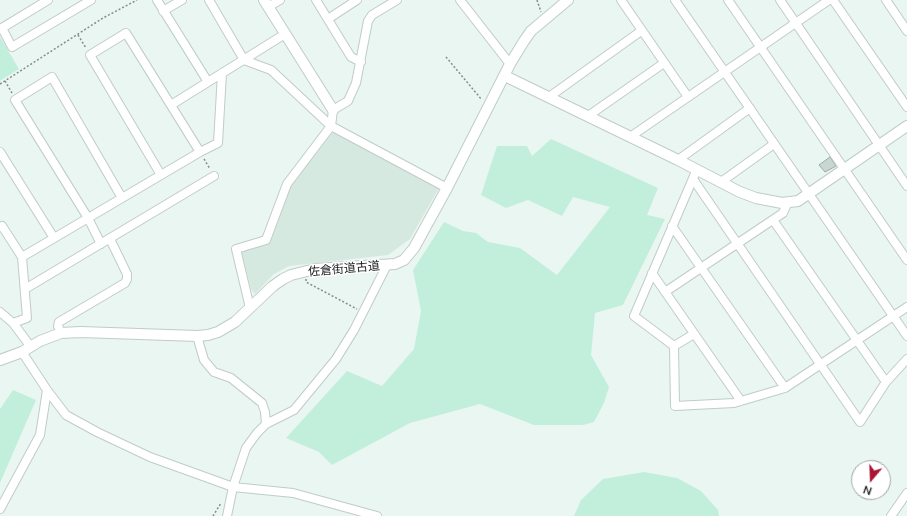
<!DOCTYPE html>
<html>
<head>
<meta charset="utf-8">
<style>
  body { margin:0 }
  #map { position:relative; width:907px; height:516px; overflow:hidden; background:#eaf6f1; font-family:Mulish,sans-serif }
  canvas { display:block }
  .north { position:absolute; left:851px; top:460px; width:40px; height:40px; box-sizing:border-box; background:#fff; border:1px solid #a2a4a3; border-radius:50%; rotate:199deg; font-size:11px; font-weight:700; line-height:16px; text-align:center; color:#171b19 }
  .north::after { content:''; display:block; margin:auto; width:14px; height:18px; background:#ab1534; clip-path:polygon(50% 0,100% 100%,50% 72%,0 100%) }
</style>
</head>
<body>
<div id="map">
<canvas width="907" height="516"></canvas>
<div class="north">N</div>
</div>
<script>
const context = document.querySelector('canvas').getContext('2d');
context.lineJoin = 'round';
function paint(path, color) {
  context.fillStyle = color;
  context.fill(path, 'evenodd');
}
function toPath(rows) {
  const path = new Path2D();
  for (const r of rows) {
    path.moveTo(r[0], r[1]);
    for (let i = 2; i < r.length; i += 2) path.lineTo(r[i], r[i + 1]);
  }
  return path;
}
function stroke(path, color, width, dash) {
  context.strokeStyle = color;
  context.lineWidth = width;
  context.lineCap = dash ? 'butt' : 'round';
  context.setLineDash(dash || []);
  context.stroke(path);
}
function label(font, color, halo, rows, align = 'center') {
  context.font = font + ' Mulish,"Noto Sans JP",sans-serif';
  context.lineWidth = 3;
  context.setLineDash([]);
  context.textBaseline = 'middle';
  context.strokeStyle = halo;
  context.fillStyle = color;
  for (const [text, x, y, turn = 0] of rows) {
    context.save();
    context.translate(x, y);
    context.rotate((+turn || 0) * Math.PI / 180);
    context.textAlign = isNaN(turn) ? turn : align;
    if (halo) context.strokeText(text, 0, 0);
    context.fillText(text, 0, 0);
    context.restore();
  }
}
const built = toPath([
  [333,132,439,188,410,239,388,255,289,266,274,274,255,294,251,289,241,250,270,243,288,188]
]);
const green = toPath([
  [0,37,19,69,0,81],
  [551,139,658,188,647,215,665,219,623,305,595,313,591,355,609,387,604,403,594,422,583,425,534,425,480,404,410,423,332,465,319,452,286,438,347,371,382,386,414,349,421,311,413,270,444,222,463,231,476,233,488,242,520,248,557,275,610,207,573,197,562,216,528,200,506,208,481,195,497,146,527,146,532,156],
  [13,390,36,400,0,483,0,409],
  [644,472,677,478,701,491,718,510,719,516,574,516,581,500,603,479]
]);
const building = toPath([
  [830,157,836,166,825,172,819,165,830,157]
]);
const path = toPath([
  [537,0,541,12],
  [78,35,86,48],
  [446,57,482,100],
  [5,81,12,93],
  [0,84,103,18,137,0],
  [204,159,210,169],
  [306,279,306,282,357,309],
  [213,516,221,503]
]);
const minor = toPath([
  [48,0,2,28,12,47,91,0],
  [157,0,208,82],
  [209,0,244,60,271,70,331,126,447,188],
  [316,0,351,57,361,62],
  [460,0,510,64],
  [621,0,688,97],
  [675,0,907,336],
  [728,0,907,260],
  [780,0,907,186],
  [833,0,907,107],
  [886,0,907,31],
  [268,7,280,0],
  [163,11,182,0],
  [328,19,357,0],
  [549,97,641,31],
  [171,105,285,34],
  [588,116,664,63],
  [630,137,829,0],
  [0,152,54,238],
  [678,160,750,108],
  [697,169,634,316,674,346,675,406,734,403,785,388,907,307],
  [161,175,90,55,126,33,200,152],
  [693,179,860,422,886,382,907,359],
  [721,182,774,144],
  [773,220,886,382],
  [672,226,785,388],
  [0,227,2,226,22,257,27,318,13,323],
  [101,244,88,218,15,100,52,77,122,198],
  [22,257,200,152,218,143,222,73],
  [652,273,741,401],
  [25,289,214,176],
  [665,292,783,213,788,202],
  [250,308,236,249,266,240,287,184,331,126,333,110,348,101,356,83,368,21,372,15,397,0],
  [0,312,13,323,31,347],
  [61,333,58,326,59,322,125,283,127,279,127,274,110,239],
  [197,336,204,360,214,372,231,378,262,403,265,412,266,424],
  [674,346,694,334],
  [22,352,47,390,66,415,97,432,150,457,233,487,293,493,377,516],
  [0,509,40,435,47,390],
  [227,516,233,487,246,448,257,433,266,424,294,410,336,359,354,330,387,265],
  [891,516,907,493]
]);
const tertiary = toPath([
  [264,0,333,110],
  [505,76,678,160,740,192,756,198,782,203,798,201,907,126],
  [0,360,22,352,40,341,61,333,81,332,197,336,208,335,218,332,235,322,273,286,283,279,291,275,315,269,395,264,404,260,414,248,447,188,510,64,524,41,531,31,568,0]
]);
const streetNames = [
  ["佐倉街道古道",344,269,-5]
];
paint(built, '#d5e9e1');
paint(green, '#c2efdc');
paint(building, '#cad6d1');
stroke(building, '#9da9a3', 1);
stroke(minor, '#c0ccc7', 10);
stroke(tertiary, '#c0ccc7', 12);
stroke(path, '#858d8a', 1.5, [2, 2]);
stroke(minor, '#fff', 8);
stroke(tertiary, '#fff', 10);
label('12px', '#171b19', '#fff', streetNames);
</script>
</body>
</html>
